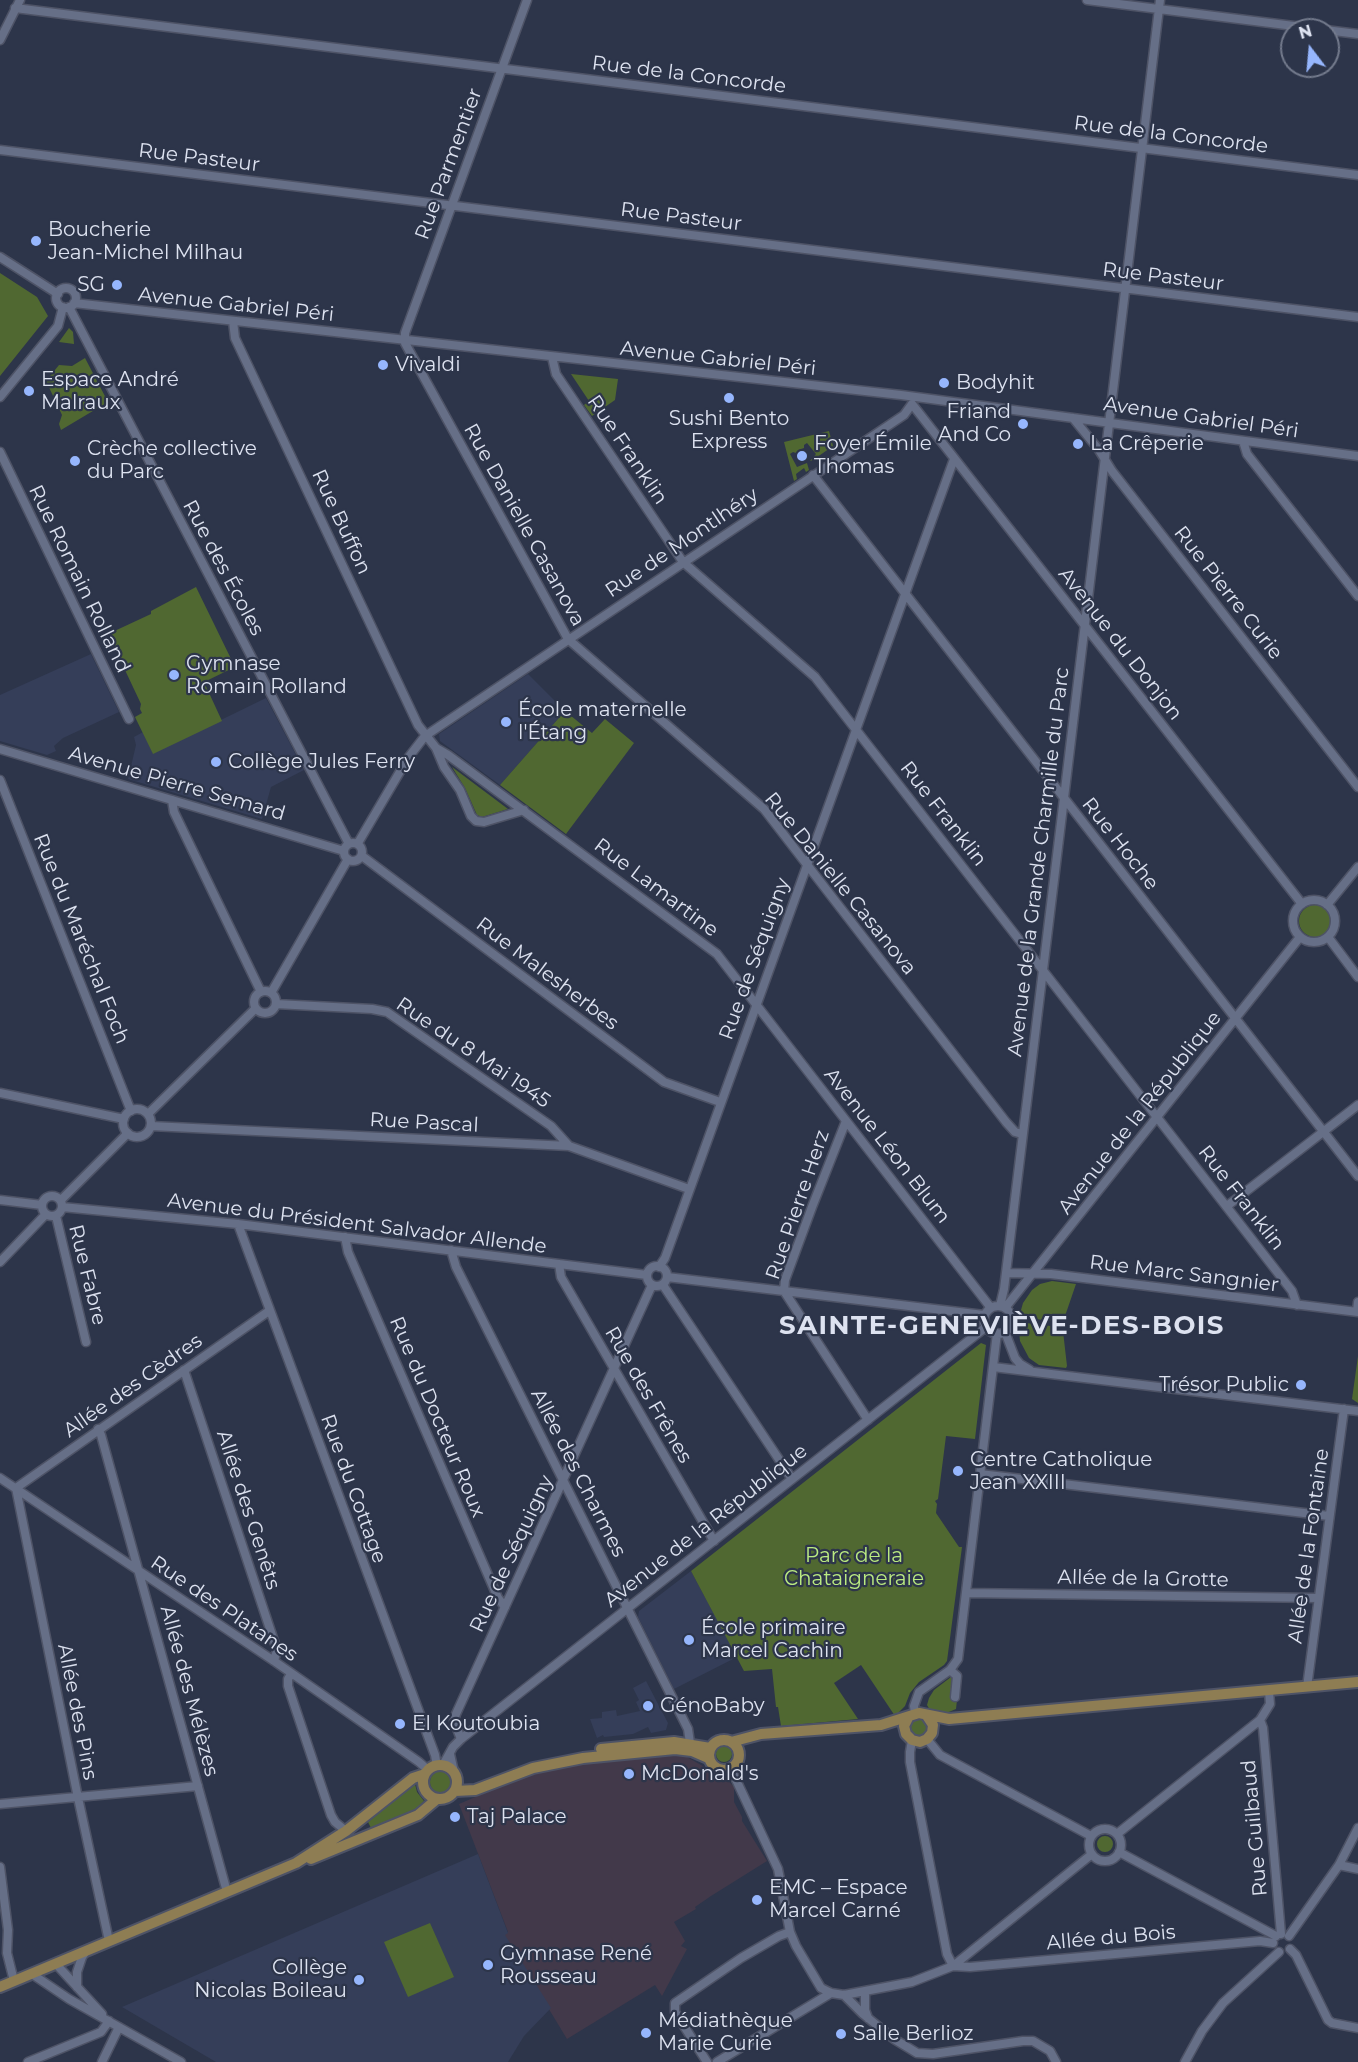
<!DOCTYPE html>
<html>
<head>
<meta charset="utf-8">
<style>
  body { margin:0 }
  #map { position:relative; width:1358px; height:2062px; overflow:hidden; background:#2d354a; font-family:Montserrat,sans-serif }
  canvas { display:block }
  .north { position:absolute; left:1280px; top:18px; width:60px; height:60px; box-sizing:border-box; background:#2d354a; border:2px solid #737a8c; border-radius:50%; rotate:344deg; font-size:16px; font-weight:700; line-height:24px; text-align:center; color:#dde2f0 }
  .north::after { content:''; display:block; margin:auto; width:21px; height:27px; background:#96b6fd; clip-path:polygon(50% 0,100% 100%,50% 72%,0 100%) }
</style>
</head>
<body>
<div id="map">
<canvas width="1358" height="2062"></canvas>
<div class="north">N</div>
</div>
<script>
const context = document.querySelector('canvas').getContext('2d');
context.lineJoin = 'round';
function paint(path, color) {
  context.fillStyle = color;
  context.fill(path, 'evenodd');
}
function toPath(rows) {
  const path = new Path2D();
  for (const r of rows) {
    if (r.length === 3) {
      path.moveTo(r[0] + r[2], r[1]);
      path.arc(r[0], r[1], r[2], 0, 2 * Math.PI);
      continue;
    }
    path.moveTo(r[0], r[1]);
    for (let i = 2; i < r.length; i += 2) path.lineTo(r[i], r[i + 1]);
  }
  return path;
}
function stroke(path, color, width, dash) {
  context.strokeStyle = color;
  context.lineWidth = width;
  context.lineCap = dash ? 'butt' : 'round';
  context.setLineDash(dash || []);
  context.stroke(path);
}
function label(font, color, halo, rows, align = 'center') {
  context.font = font + ' Montserrat,sans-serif';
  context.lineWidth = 4.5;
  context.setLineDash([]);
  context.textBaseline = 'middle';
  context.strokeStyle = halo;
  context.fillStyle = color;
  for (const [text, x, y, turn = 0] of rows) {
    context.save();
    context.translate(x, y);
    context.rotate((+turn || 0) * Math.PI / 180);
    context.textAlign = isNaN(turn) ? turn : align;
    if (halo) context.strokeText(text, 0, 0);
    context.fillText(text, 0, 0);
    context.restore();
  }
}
const commercial = toPath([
  [680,1753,715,1773,725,1777,734,1787,734,1802,742,1817,742,1821,767,1861,711,1896,695,1907,696,1909,674,1922,685,1941,681,1946,687,1949,662,1996,655,1985,567,2039,504,1935,508,1932,459,1804,526,1775,560,1765]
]);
const built = toPath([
  [91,654,119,712,63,738,54,746,56,751,47,755,0,741,0,695],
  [528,674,565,711,500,785,440,741,439,734],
  [266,698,304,770,271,787,262,819,128,779,136,745,134,737,143,732,153,753],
  [691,1571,737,1657,674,1689,638,1617,639,1611],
  [646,1681,668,1723,666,1730,651,1733,648,1727,633,1734,604,1737,603,1735,597,1738,590,1719,602,1718,602,1712,616,1710,617,1716,640,1711,636,1702,639,1700,633,1688],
  [478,1854,508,1933,505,1935,551,2008,524,2036,508,2062,216,2062,122,2007]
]);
const green = toPath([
  [0,273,37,297,48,316,0,376],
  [69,328,73,332,74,344,59,342],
  [85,358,108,402,61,430,59,424,62,415,46,381,59,365,72,366],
  [571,374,618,379,615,400,592,416,584,405,589,401],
  [829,431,833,446,813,460,810,461,816,454,807,443,804,445,804,448,798,450,796,453,793,452,790,454,797,467,807,463,809,470,806,472,804,468,796,474,797,479,794,481,784,442],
  [196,587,235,667,204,682,222,721,153,754,135,717,142,713,140,709,141,704,108,634,151,614,151,611],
  [565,711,592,733,605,719,634,743,566,834,500,785],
  [452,767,508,809,482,817,477,815,465,788],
  [1315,921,16],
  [1052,1281,1076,1284,1064,1319,1059,1322,1019,1317,1023,1303,1032,1290,1040,1284],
  [1018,1322,1059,1327,1063,1331,1067,1366,1066,1368,1039,1365,1029,1358,1020,1341],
  [981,1343,986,1345,975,1439,946,1436,938,1499,935,1501,937,1504,936,1513,959,1547,962,1547,947,1661,944,1665,919,1682,910,1693,905,1706,895,1716,861,1665,834,1683,858,1719,781,1726,778,1707,776,1707,772,1669,744,1671,691,1571],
  [1358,1356,1358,1403,1352,1399],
  [951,1677,954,1677,951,1698,957,1700,956,1709,944,1714,931,1712,927,1705,929,1698,934,1690],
  [918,1727,10],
  [724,1754,8],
  [441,1782,11],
  [415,1784,417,1792,424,1801,414,1811,371,1828,368,1822],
  [1105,1844,8],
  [430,1923,454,1977,408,1997,384,1942]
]);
const minor = toPath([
  [527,0,405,333,405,343,568,639,764,809,1006,1122,1015,1132,1022,1134],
  [1087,0,1358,34],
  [15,8,1358,175],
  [0,40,20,0],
  [0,150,1358,317],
  [0,257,58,294],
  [66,298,10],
  [74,303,901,395,1358,456],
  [69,307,349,844],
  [233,321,235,338,418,725,436,748,444,767,460,790,471,816,476,821,484,822,524,810],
  [552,357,556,374,683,562,815,677,1292,1291,1297,1305],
  [0,397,58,326,63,307],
  [912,404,1302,904],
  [1073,418,1099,450,1112,471,1358,787],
  [1243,441,1247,454,1358,596],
  [0,452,129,719],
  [813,475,1358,1176],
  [436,748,448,755,717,954,991,1308],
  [0,749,344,851],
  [0,780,131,1111],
  [172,800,174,812,261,992],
  [353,852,9],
  [358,843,408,758,425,736,904,415,912,404],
  [362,856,664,1082,720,1102],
  [1314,921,21],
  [1327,905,1358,867],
  [1328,937,1358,977],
  [265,1002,11],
  [271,993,348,859],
  [276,1004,372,1009,387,1012,551,1126,569,1146],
  [0,1093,124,1119],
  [137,1123,14],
  [148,1114,256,1008],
  [846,1121,812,1207,785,1280,784,1291,868,1420],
  [151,1126,569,1146,689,1189],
  [52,1206,10],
  [0,1200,42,1205],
  [61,1200,128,1133],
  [1227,1206,1358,1105],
  [62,1207,238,1224,647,1275],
  [56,1216,86,1342],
  [238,1224,435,1755,437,1766],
  [345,1237,348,1252,498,1598,505,1607],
  [451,1250,456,1267,688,1729,690,1743],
  [0,1262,46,1214],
  [559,1264,561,1277,714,1541],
  [657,1276,10],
  [659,1267,665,1258,954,459],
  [1006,1273,1051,1274,1358,1312],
  [667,1277,984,1315],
  [663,1285,792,1479],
  [1000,1306,1004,1289,1064,798,1160,0],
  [998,1320,14],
  [1005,1308,1300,937],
  [1357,1311,1358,1302],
  [1005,1332,1015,1358,1020,1364,1030,1370],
  [993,1367,1358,1411],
  [184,1370,277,1650,274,1661],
  [98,1429,101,1435,227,1892],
  [980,1474,1329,1516],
  [0,1478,274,1661,419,1762,428,1770],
  [966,1593,1318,1598],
  [950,1670,957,1676,955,1697],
  [291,1674,288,1679,288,1686,331,1815,335,1822,346,1831],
  [1307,1687,1344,1409],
  [915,1714,914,1706,919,1692,950,1670,958,1659,997,1333],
  [1260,1720,1263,1728,1281,1934],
  [461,1739,454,1721,456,1714,652,1285],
  [927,1739,940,1755,1091,1836],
  [912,1740,910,1752,910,1762,947,1954,953,1966],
  [450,1754,454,1772],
  [443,1765,453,1747,461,1739,986,1327],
  [731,1769,778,1869,790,1932,796,1946,821,1988,831,1993,844,1995,912,1982,953,1966,1092,1854],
  [0,1804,198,1786],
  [1105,1845,16],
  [1117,1834,1260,1720,1270,1704,1269,1691],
  [1119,1852,1276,1936],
  [1339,1865,1358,1869],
  [0,1867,8,1930,7,1953,14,1981],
  [1289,1936,1339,1865,1358,1828],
  [109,1941,77,1793,16,1488,269,1311],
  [1290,1949,1296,1955,1328,2020,1332,2023,1358,2028],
  [56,1964,102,2014],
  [953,1966,970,1967,1260,1941,1273,1943],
  [32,1974,69,1999,181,2062],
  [77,1987,77,1972,82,1957,86,1951],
  [865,1992,865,2010,868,2018],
  [844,1995,863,2014,894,2039,917,2053,933,2054,1023,2041,1033,2041,1050,2051,1056,2062],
  [28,2062,101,2032,109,2021],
  [102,2062,119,2027],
  [707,2062,675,2012,675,2003,741,1958,779,1936,790,1932],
  [717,2062,831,1993],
  [1185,2062,1202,2031,1223,2003,1279,1952]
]);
const major = toPath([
  [908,1718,904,1726,906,1734,912,1740,920,1742,927,1739,932,1733,933,1725,927,1716],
  [724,1755,15],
  [731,1742,761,1734,881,1725,919,1713,949,1719,1358,1682],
  [601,1749,674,1742,710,1748],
  [440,1782,17],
  [455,1791,475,1790,533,1768,583,1758,675,1749,692,1751,708,1758],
  [311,1859,418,1815,437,1799],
  [0,1987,296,1863,346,1831,413,1778,425,1774]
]);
const markers = [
  [36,241,6,"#96b6fd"],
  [117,285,6,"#96b6fd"],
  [383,365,6,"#96b6fd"],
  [944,383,6,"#96b6fd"],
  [29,391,6,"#96b6fd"],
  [729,398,6,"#96b6fd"],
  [1023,424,6,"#96b6fd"],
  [1078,444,6,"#96b6fd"],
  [802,456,6,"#96b6fd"],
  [75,461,6,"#96b6fd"],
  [174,675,6,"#96b6fd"],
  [506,722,6,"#96b6fd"],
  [216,762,6,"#96b6fd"],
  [1301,1385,6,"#96b6fd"],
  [958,1471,6,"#96b6fd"],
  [689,1640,6,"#96b6fd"],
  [648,1706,6,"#96b6fd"],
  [400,1724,6,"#96b6fd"],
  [629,1774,6,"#96b6fd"],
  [455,1817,6,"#96b6fd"],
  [757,1900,6,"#96b6fd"],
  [488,1965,6,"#96b6fd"],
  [359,1980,6,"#96b6fd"],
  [646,2033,6,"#96b6fd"],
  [841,2034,6,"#96b6fd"]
];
const streetNames = [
  ["Rue de la Concorde",689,75,7],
  ["Rue de la Concorde",1171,135,7],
  ["Rue Pasteur",199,158,7],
  ["Rue Parmentier",449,164,-70],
  ["Rue Pasteur",681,217,7],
  ["Rue Pasteur",1163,277,7],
  ["Avenue Gabriel Péri",236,305,6],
  ["Avenue Gabriel Péri",718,359,6],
  ["Avenue Gabriel Péri",1201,418,8],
  ["Rue Franklin",627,450,56],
  ["Rue Buffon",341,522,65],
  ["Rue Danielle Casanova",524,525,61],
  ["Rue de Montlhéry",682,543,-34],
  ["Rue des Écoles",223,568,62],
  ["Rue Romain Rolland",79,579,64],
  ["Rue Pierre Curie",1228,593,52],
  ["Avenue du Donjon",1120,644,52],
  ["Avenue Pierre Semard",177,784,16],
  ["Rue Franklin",943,814,52],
  ["Rue Hoche",1120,844,52],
  ["Avenue de la Grande Charmille du Parc",1039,862,-83],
  ["Rue Danielle Casanova",840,884,51],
  ["Rue Lamartine",656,888,37],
  ["Rue du Maréchal Foch",81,939,68],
  ["Rue de Séquigny",755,959,-70],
  ["Rue Malesherbes",547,974,37],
  ["Rue du 8 Mai 1945",473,1053,34],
  ["Avenue de la République",1140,1113,-52],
  ["Rue Pascal",424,1123,3],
  ["Avenue Léon Blum",887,1146,52],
  ["Rue Franklin",1241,1198,52],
  ["Rue Pierre Herz",798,1205,-71],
  ["Avenue du Président Salvador Allende",357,1224,7],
  ["Rue Marc Sangnier",1184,1274,7],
  ["Rue Fabre",87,1275,76],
  ["Allée des Cèdres",133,1386,-35],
  ["Rue des Frênes",648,1395,60],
  ["Rue du Docteur Roux",437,1417,67],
  ["Allée des Charmes",578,1473,63],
  ["Rue du Cottage",353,1489,70],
  ["Allée des Genêts",248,1510,72],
  ["Avenue de la République",706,1526,-38],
  ["Allée de la Fontaine",1309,1546,-82],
  ["Rue de Séquigny",512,1554,-65],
  ["Allée de la Grotte",1143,1579,1],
  ["Rue des Platanes",224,1609,34],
  ["Allée des Mélèzes",189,1691,75],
  ["Allée des Pins",77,1712,79],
  ["Rue Guilbaud",1255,1828,-95],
  ["Allée du Bois",1111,1938,-5]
];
const poiNames = [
  ["Boucherie",48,230],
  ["Jean-Michel Milhau",48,253],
  ["SG",105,285,"right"],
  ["Vivaldi",395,365],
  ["Espace André",41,380],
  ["Malraux",41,403],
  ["Bodyhit",956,383],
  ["Friand",1011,412,"right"],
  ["And Co",1011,435,"right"],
  ["Sushi Bento",729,419,"center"],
  ["Express",729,442,"center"],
  ["Foyer Émile",814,444],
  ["Thomas",814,467],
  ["La Crêperie",1090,444],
  ["Crèche collective",87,449],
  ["du Parc",87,472],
  ["Gymnase",186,664],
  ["Romain Rolland",186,687],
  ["École maternelle",518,710],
  ["l'Étang",518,733],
  ["Collège Jules Ferry",228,762],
  ["Trésor Public",1289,1385,"right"],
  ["Centre Catholique",970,1460],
  ["Jean XXIII",970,1483],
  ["École primaire",701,1628],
  ["Marcel Cachin",701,1651],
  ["GénoBaby",660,1706],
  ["El Koutoubia",412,1724],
  ["McDonald's",641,1774],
  ["Taj Palace",467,1817],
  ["EMC – Espace",769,1888],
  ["Marcel Carné",769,1911],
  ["Gymnase René",500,1954],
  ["Rousseau",500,1977],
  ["Collège",347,1968,"right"],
  ["Nicolas Boileau",347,1991,"right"],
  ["Médiathèque",658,2021],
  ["Marie Curie",658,2044],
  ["Salle Berlioz",853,2034]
];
const parkNames = [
  ["Parc de la",854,1556],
  ["Chataigneraie",854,1579]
];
const districtNames = [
  ["SAINTE-GENEVIÈVE-DES-BOIS",1002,1326]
];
paint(commercial, '#42394a');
paint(built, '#353e59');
paint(green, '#506831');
stroke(minor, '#4e5366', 11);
stroke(major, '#4e5366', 14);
stroke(minor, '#666f87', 8);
stroke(major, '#8e7d53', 10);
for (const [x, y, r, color] of markers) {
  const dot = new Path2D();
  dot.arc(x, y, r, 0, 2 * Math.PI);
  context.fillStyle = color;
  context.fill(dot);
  stroke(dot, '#2d354a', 2);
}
label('20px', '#dde2f0', '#2d354a', streetNames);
label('20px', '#dde2f0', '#2d354a', poiNames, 'left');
label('20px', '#baea81', '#2d354a', parkNames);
context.letterSpacing = '1.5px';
label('bold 26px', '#dde2f0', '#2d354a', districtNames);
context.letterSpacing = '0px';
</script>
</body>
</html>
